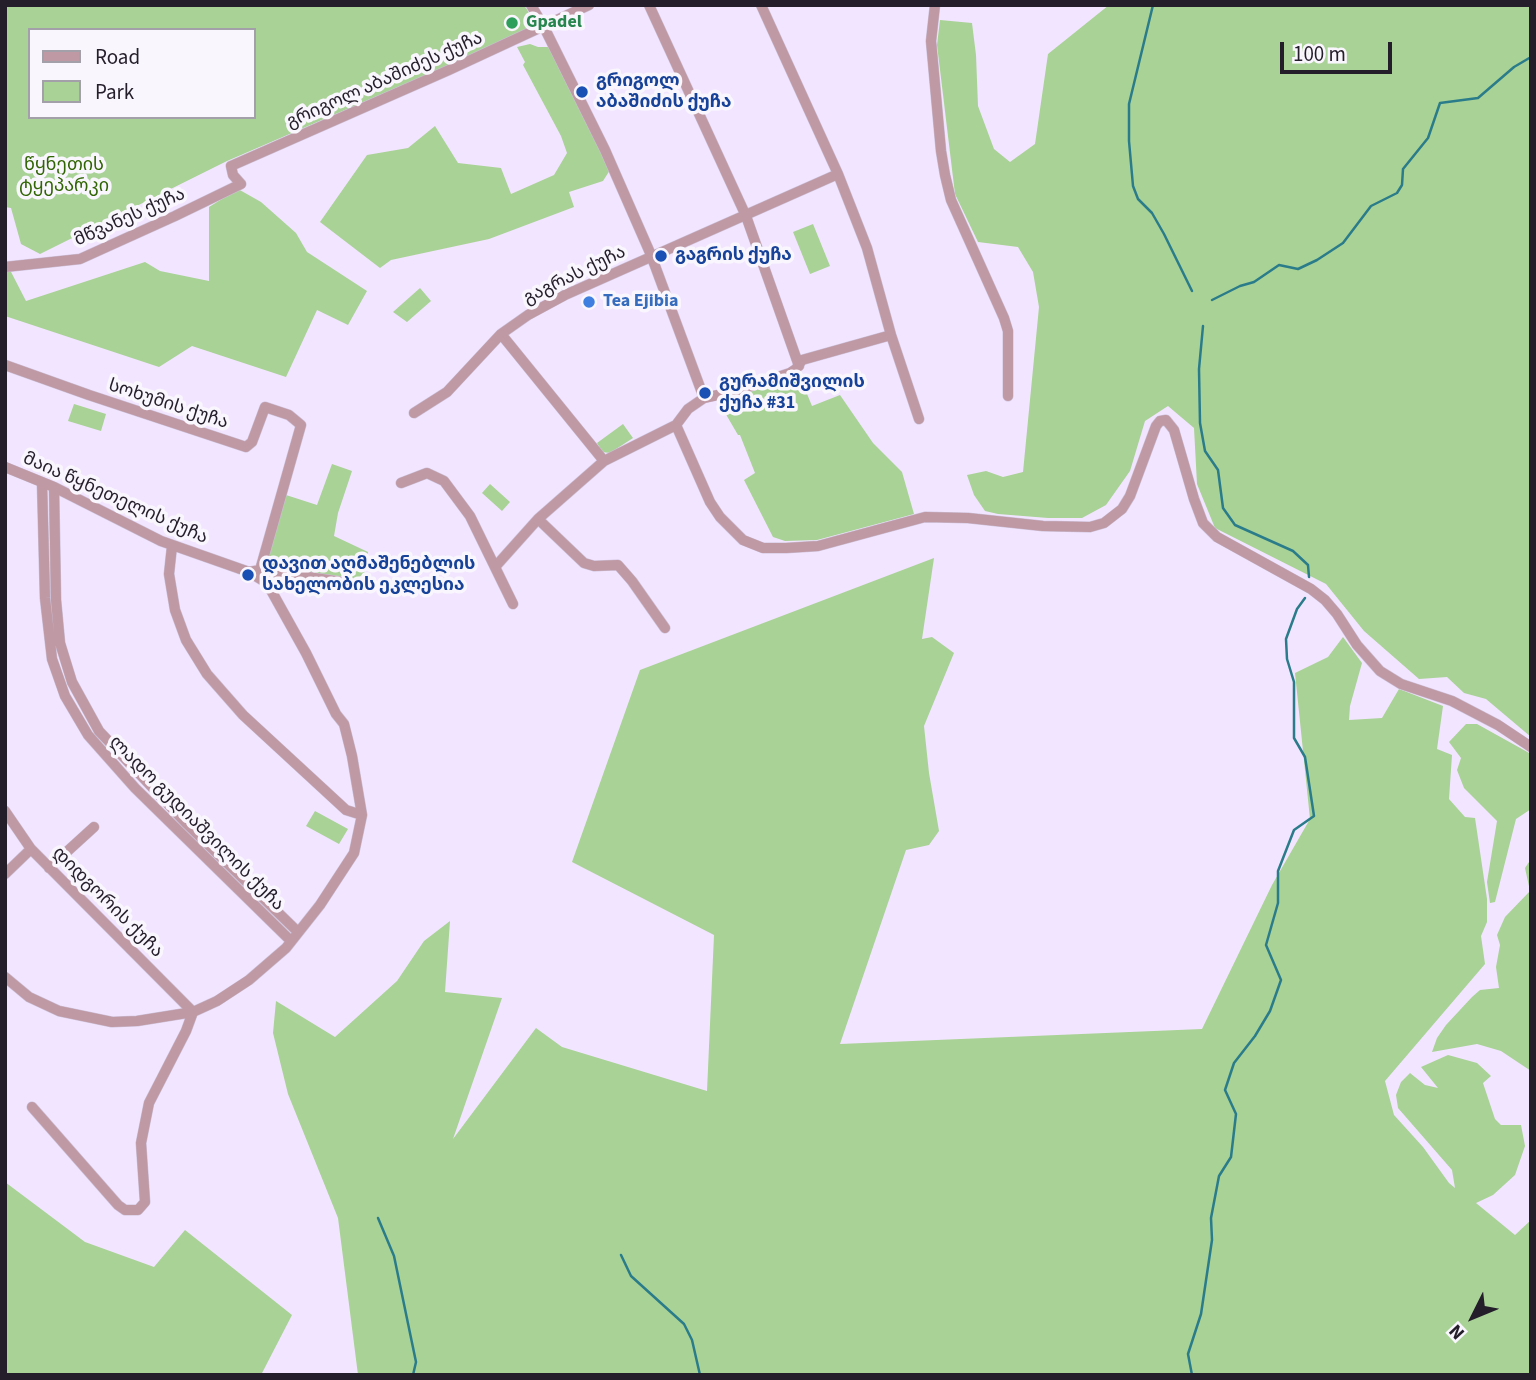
<!DOCTYPE html>
<html>
<head>
<meta charset="utf-8">
<style>
  body { margin:0 }
  #map { position:relative; width:1536px; height:1380px; overflow:hidden; background:#f2e5ff; font-family:"Source Sans 3",sans-serif }
  canvas { display:block }
  .frame { position:absolute; inset:0; border:7px solid #241e2a; pointer-events:none }
  .legend { position:absolute; left:28px; top:28px; width:228px; height:91px; box-sizing:border-box; background:#faf6fd; border:2px solid #a4a0a9; margin:0; padding:9px 12px; list-style:none; font-size:21px; color:#241e2a }
  .legend li { display:flex; align-items:center; gap:14px; height:35px }
  .legend b { width:35px; border:2px solid #a4a0a9 }
  .north { position:absolute; left:1438px; top:1282px; width:70px; height:70px; -webkit-text-stroke:5px #faf6fd; paint-order:stroke; rotate:227deg; font-size:19px; font-weight:700; line-height:28px; text-align:center; color:#241e2a }
  .north::after { content:''; display:block; margin:auto; width:24px; height:32px; background:#241e2a; clip-path:polygon(50% 0,100% 100%,50% 72%,0 100%) }
  .scale { position:absolute; left:1280px; top:42px; width:112px; height:32px; box-sizing:border-box; border:4px solid #241e2a; border-top:0; padding-left:9px; font-size:21px; line-height:24px; white-space:nowrap; color:#241e2a; -webkit-text-stroke:5px #faf6fd; paint-order:stroke }
</style>
</head>
<body>
<div id="map">
<canvas width="1536" height="1380"></canvas>
<div class="frame"></div>
<ul class="legend">
<li><b style="height:9px;background:#bf99a4"></b>Road</li>
<li><b style="height:19px;background:#a9d296"></b>Park</li>
</ul>
<div class="north">N</div>
<div class="scale">100 m</div>
</div>
<script>
const context = document.querySelector('canvas').getContext('2d');
context.lineJoin = 'round';
function paint(path, color) {
  context.fillStyle = color;
  context.fill(path, 'evenodd');
}
function toPath(rows) {
  const path = new Path2D();
  for (const r of rows) {
    path.moveTo(r[0], r[1]);
    for (let i = 2; i < r.length; i += 2) path.lineTo(r[i], r[i + 1]);
  }
  return path;
}
function stroke(path, color, width, dash) {
  context.strokeStyle = color;
  context.lineWidth = width;
  context.lineCap = dash ? 'butt' : 'round';
  context.setLineDash(dash || []);
  context.stroke(path);
}
function label(font, color, halo, rows, align = 'center') {
  context.font = font + ' "Source Sans 3","Noto Sans Georgian",sans-serif';
  context.lineWidth = 7;
  context.setLineDash([]);
  context.textBaseline = 'middle';
  context.strokeStyle = halo;
  context.fillStyle = color;
  for (const [text, x, y, turn = 0] of rows) {
    context.save();
    context.translate(x, y);
    context.rotate((+turn || 0) * Math.PI / 180);
    context.textAlign = isNaN(turn) ? turn : align;
    if (halo) context.strokeText(text, 0, 0);
    context.fillText(text, 0, 0);
    context.restore();
  }
}
const green = toPath([
  [5,5,524,5,537,25,505,41,227,161,40,254,21,244,11,208,5,207],
  [30,30,254,30,254,117,30,117],
  [1109,5,1531,5,1531,737,1486,699,1464,693,1447,677,1419,679,1364,631,1326,584,1215,528,1197,484,1194,428,1168,406,1145,421,1130,471,1106,505,1082,518,1048,518,998,514,985,511,974,495,967,475,986,471,1003,477,1023,472,1039,307,1033,272,1018,247,978,242,955,194,937,45,940,20,972,23,976,55,978,106,994,149,1010,162,1035,144,1048,54],
  [530,44,538,47,549,47,610,170,603,181,569,192,574,207,489,239,391,260,380,268,320,222,367,155,408,148,435,126,458,163,501,168,511,194,554,175,567,153,561,136,523,65,525,62,517,47],
  [238,189,261,202,296,233,307,252,367,291,348,325,317,310,286,377,192,346,159,367,5,316,5,269,9,268,26,301,145,262,160,271,209,281,209,207],
  [813,224,830,266,810,274,793,232],
  [420,288,431,301,407,322,393,312],
  [798,372,812,406,840,395,873,443,902,472,914,514,817,540,785,541,773,537,744,480,755,473,740,435,738,435,717,399],
  [74,404,106,414,101,431,68,421],
  [623,424,633,438,610,453,602,452,597,443],
  [332,464,352,471,338,513,334,536,368,552,365,572,356,580,266,565,286,495,317,505],
  [490,484,510,502,502,511,482,493],
  [934,558,922,639,932,637,954,653,924,726,929,773,939,831,929,845,906,850,840,1044,1202,1029,1272,885,1310,819,1295,673,1328,657,1343,637,1362,663,1350,706,1349,720,1382,718,1399,689,1443,706,1437,749,1452,755,1449,799,1465,817,1475,818,1487,899,1487,922,1481,936,1485,964,1385,1081,1394,1115,1423,1147,1449,1183,1455,1188,1452,1170,1398,1108,1396,1095,1401,1082,1410,1073,1425,1085,1438,1088,1421,1067,1448,1055,1477,1063,1491,1076,1483,1083,1495,1119,1501,1125,1521,1125,1525,1146,1515,1175,1493,1195,1476,1203,1515,1235,1531,1220,1531,1375,358,1375,338,1218,288,1094,273,1033,276,1001,335,1037,397,981,424,941,450,921,445,992,502,998,453,1139,536,1028,562,1047,707,1091,714,935,572,862,640,670],
  [1466,724,1477,724,1531,754,1531,809,1516,819,1495,902,1490,903,1487,882,1497,821,1464,788,1457,770,1461,758,1449,742],
  [315,811,348,829,339,844,306,826],
  [1531,859,1531,1071,1501,1051,1477,1044,1432,1052,1437,1038,1446,1025,1472,997,1480,990,1499,988,1496,967,1500,945,1497,935,1505,917,1530,891,1525,868],
  [5,1182,85,1242,154,1267,185,1230,292,1315,261,1375,5,1375]
]);
const stream = toPath([
  [1153,5,1129,104,1129,141,1133,186,1138,199,1152,213,1164,234,1192,291],
  [1212,300,1240,286,1254,282,1279,265,1298,269,1317,260,1343,243,1371,206,1397,193,1402,185,1403,169,1428,138,1440,103,1478,98,1514,67,1531,57],
  [1203,326,1199,369,1200,423,1205,451,1218,470,1223,508,1235,525,1293,551,1308,565,1309,577],
  [378,1218,394,1256,416,1362,413,1375],
  [621,1255,631,1276,684,1324,692,1340,700,1375],
  [1192,1375,1188,1354,1201,1314,1212,1240,1211,1218,1219,1176,1231,1157,1236,1114,1225,1090,1234,1063,1255,1036,1270,1011,1281,980,1266,945,1278,903,1278,871,1294,830,1314,816,1305,757,1294,738,1294,682,1287,659,1286,639,1297,609,1305,598]
]);
const minor = toPath([
  [531,5,544,27,605,150,651,255,704,398],
  [649,5,746,216,799,366],
  [761,5,838,174,867,248,891,335,919,419],
  [935,5,931,41,941,151,945,175,951,200,1004,318,1008,331,1008,396],
  [5,267,80,259,175,216,241,184,233,175,231,166,449,70,589,5],
  [5,365,89,395,246,447,252,442,265,407,289,415,301,425,260,570,249,572],
  [414,413,447,392,501,334],
  [676,425,710,502,720,517,743,540,763,548,786,548,818,546,925,517,968,518,1043,526,1090,527,1104,523,1122,509,1130,496,1156,426,1160,421,1166,420,1174,430,1194,499,1203,523,1217,537,1311,589,1325,600,1337,614,1357,645,1380,671,1401,684,1452,701,1498,725,1531,747],
  [676,425,688,409,704,398,736,391,790,373,796,369,802,360,891,335],
  [604,461,501,334,528,315,565,295,838,174],
  [5,467,54,487,161,541,249,572,267,583,306,653,336,714,344,724,352,756,362,815,354,853,320,905,286,948,249,980,217,1001,193,1012,137,1021,112,1022,59,1011,29,997,5,977],
  [42,482,45,598,52,659,65,696,88,735,135,788,291,941],
  [401,483,427,473,444,481,470,516,513,604],
  [54,487,56,600,60,643,72,682,99,731,187,824,298,932],
  [538,519,584,563,594,566,618,565,632,581,665,628],
  [172,546,169,574,175,610,186,640,207,674,243,715,346,810,362,815],
  [495,567,538,519,604,461,676,425],
  [260,570,363,585],
  [5,811,31,849,193,1012,186,1031,149,1103,141,1143,145,1202,138,1210,125,1210,118,1205,32,1107],
  [49,868,94,827],
  [5,874,31,849]
]);
const markers = [
  [512,23,7,"#2e9e5b"],
  [582,92,7,"#1a4fb4"],
  [661,256,7,"#1a4fb4"],
  [589,302,7,"#3f7fe0"],
  [705,393,7,"#1a4fb4"],
  [248,575,7,"#1a4fb4"]
];
const leisureNames = [
  ["Gpadel",526,23]
];
const streetNames = [
  ["გრიგოლ აბაშიძეს ქუჩა",385,81,-24],
  ["მწვანეს ქუჩა",130,218,-24],
  ["გაგრას ქუჩა",575,276,-26],
  ["სოხუმის ქუჩა",168,405,18],
  ["მაია წყნეთელის ქუჩა",115,499,24],
  ["ლადო გუდიაშვილის ქუჩა",196,824,45],
  ["დიდგორის ქუჩა",107,903,45]
];
const transitNames = [
  ["გრიგოლ",596,82],
  ["აბაშიძის ქუჩა",596,103],
  ["გაგრის ქუჩა",675,256],
  ["გურამიშვილის",719,383],
  ["ქუჩა #31",719,404],
  ["დავით აღმაშენებლის",262,565],
  ["სახელობის ეკლესია",262,586]
];
const parkNames = [
  ["წყნეთის",64,166],
  ["ტყეპარკი",64,187]
];
const shopNames = [
  ["Tea Ejibia",603,302]
];
paint(green, '#a9d296');
stroke(stream, '#2b7c8a', 2.5);
stroke(minor, '#cdc1d9', 11);
stroke(minor, '#bf99a4', 10);
for (const [x, y, r, color] of markers) {
  const dot = new Path2D();
  dot.arc(x, y, r, 0, 2 * Math.PI);
  context.fillStyle = color;
  context.fill(dot);
  stroke(dot, '#faf6fd', 2.5);
}
label('bold 18px', '#27864d', '#faf6fd', leisureNames, 'left');
label('18px', '#241e2a', '#faf6fd', streetNames);
label('bold 18px', '#164399', '#faf6fd', transitNames, 'left');
label('18px', '#306503', '#faf6fd', parkNames);
label('bold 18px', '#366cbe', '#faf6fd', shopNames, 'left');
</script>
</body>
</html>
